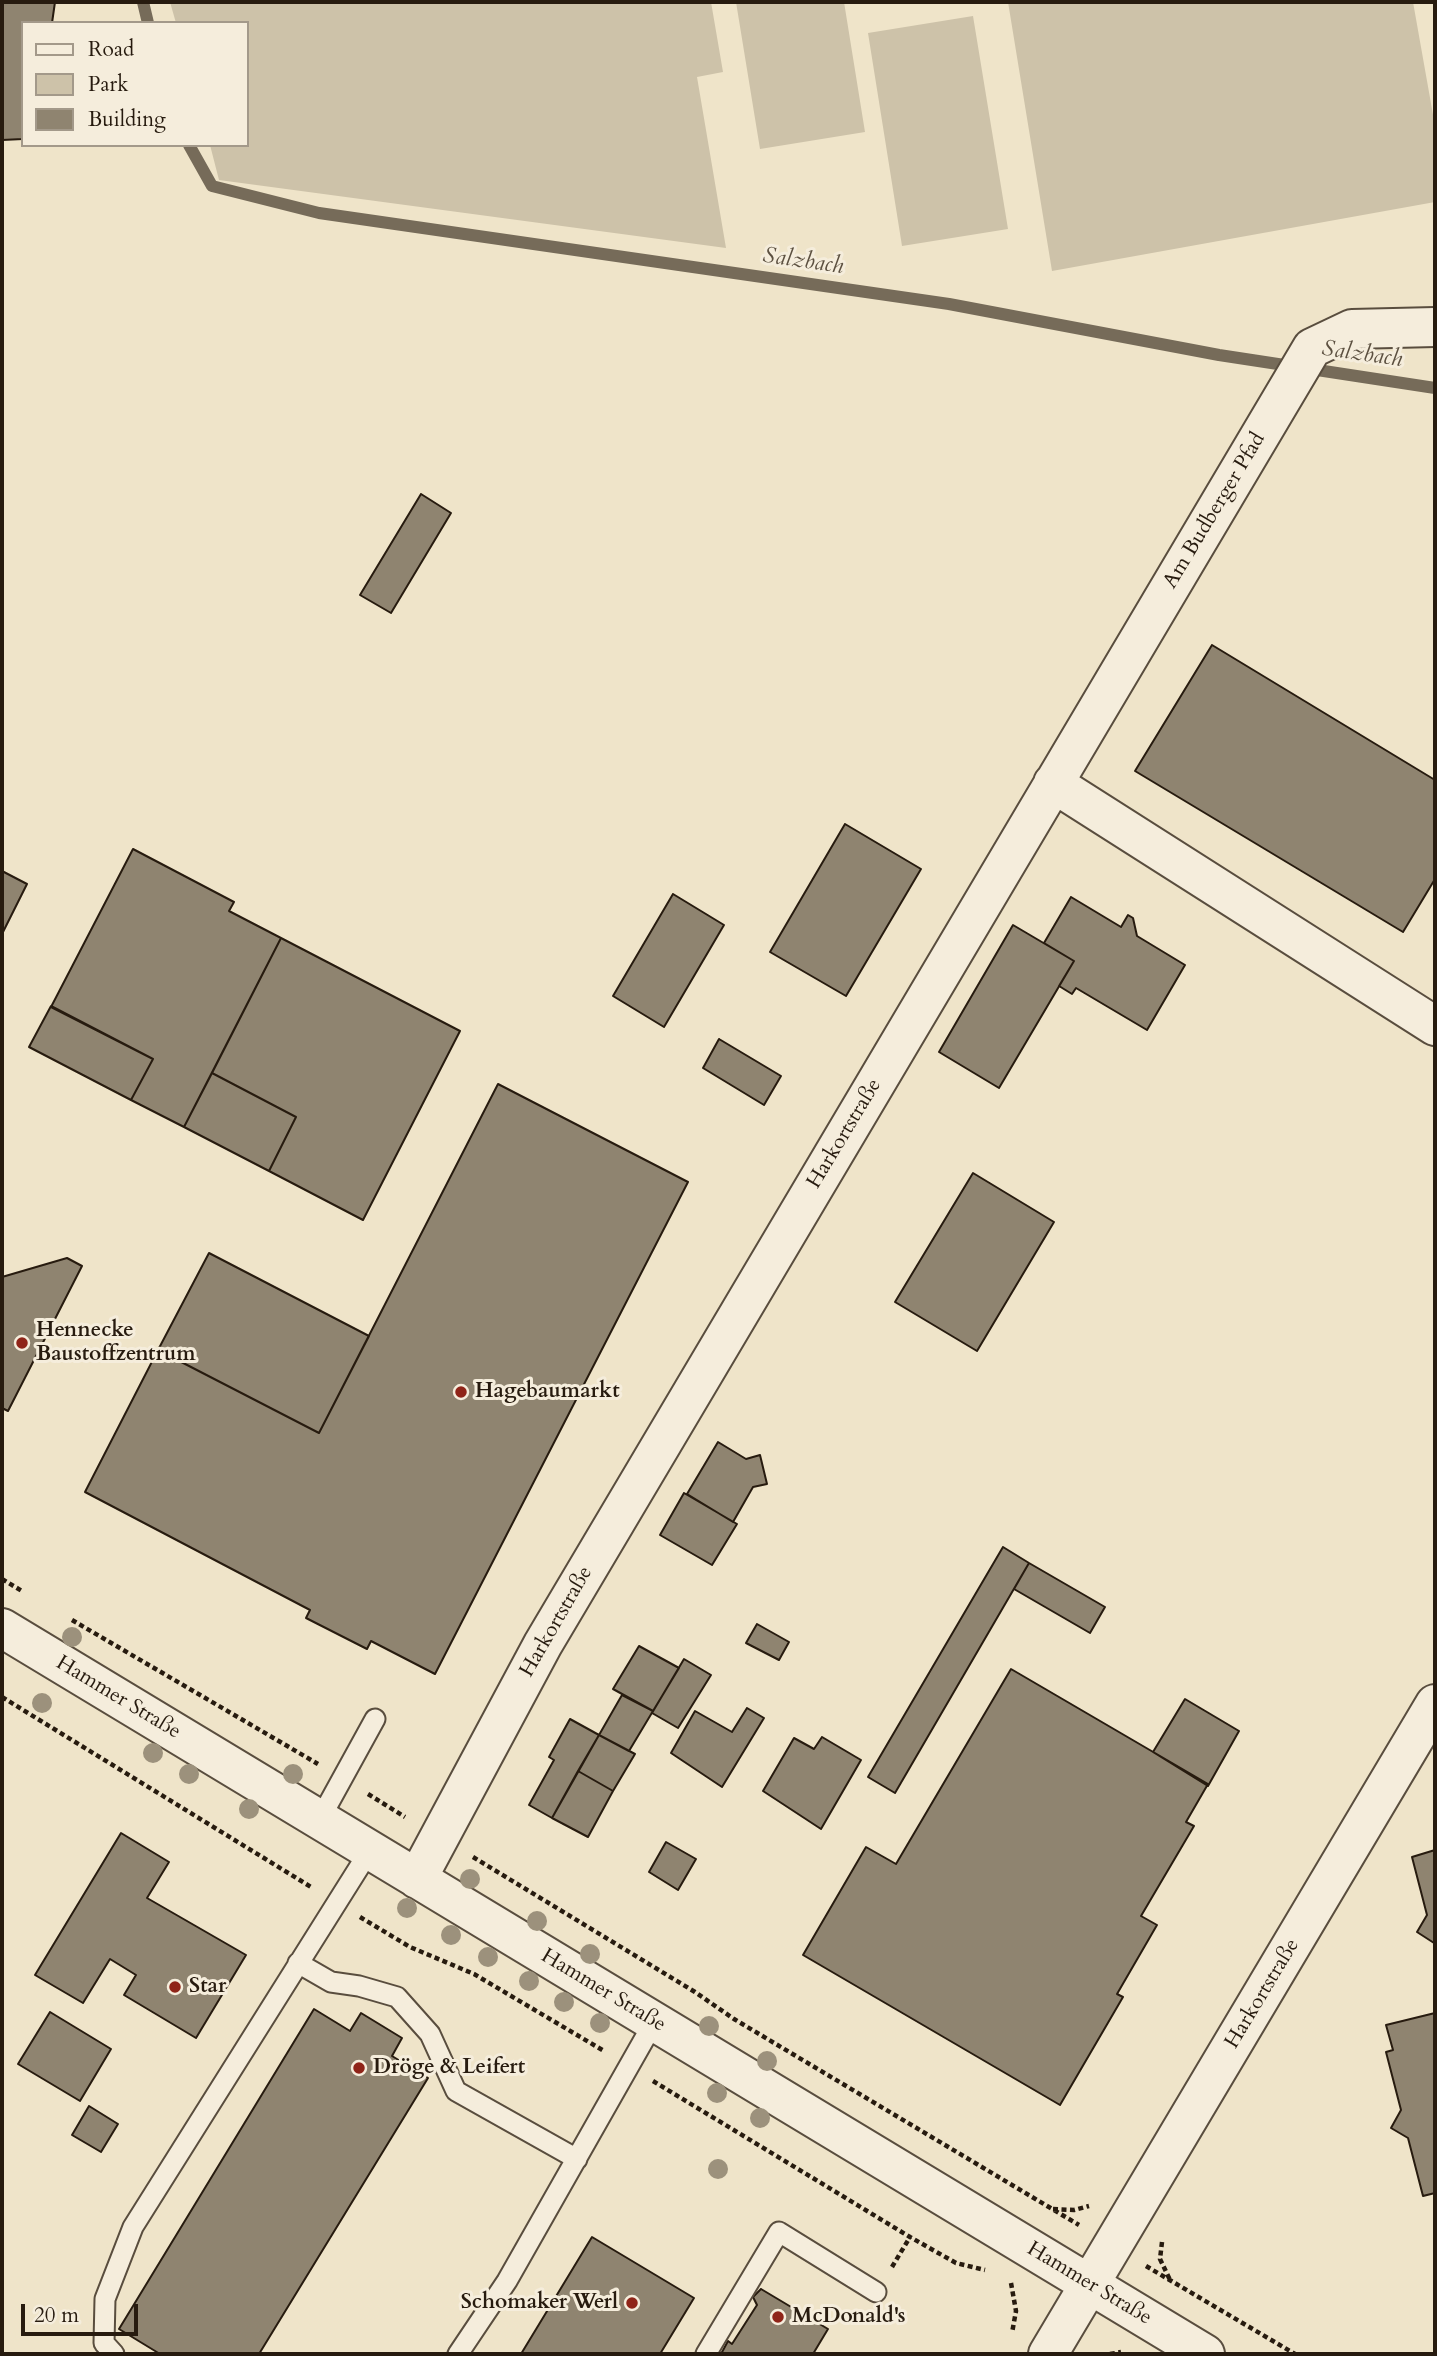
<!DOCTYPE html>
<html>
<head>
<meta charset="utf-8">
<style>
  body { margin:0 }
  #map { position:relative; width:1437px; height:2356px; overflow:hidden; background:#efe4c9; font-family:Cardo,serif }
  canvas { display:block }
  .frame { position:absolute; inset:0; border:4px solid #271b0f; pointer-events:none }
  .legend { position:absolute; left:21px; top:21px; width:228px; height:126px; box-sizing:border-box; background:#f5eddc; border:2px solid #a3998a; margin:0; padding:9px 12px; list-style:none; font-size:21px; color:#271b0f }
  .legend li { display:flex; align-items:center; gap:14px; height:35px }
  .legend b { width:35px; border:2px solid #a3998a }
  .scale { position:absolute; left:21px; top:2304px; width:117px; height:32px; box-sizing:border-box; border:4px solid #271b0f; border-top:0; padding-left:9px; font-size:21px; line-height:24px; white-space:nowrap; color:#271b0f; -webkit-text-stroke:5px #f5eddc; paint-order:stroke }
</style>
</head>
<body>
<div id="map">
<canvas width="1437" height="2356"></canvas>
<div class="frame"></div>
<ul class="legend">
<li><b style="height:9px;background:#f5eddc"></b>Road</li>
<li><b style="height:19px;background:#cdc2a9"></b>Park</li>
<li><b style="height:19px;background:#8f8470"></b>Building</li>
</ul>
<div class="scale">20 m</div>
</div>
<script>
const context = document.querySelector('canvas').getContext('2d');
context.lineJoin = 'round';
function paint(path, color) {
  context.fillStyle = color;
  context.fill(path, 'evenodd');
}
function toPath(rows) {
  const path = new Path2D();
  for (const r of rows) {
    path.moveTo(r[0], r[1]);
    for (let i = 2; i < r.length; i += 2) path.lineTo(r[i], r[i + 1]);
  }
  return path;
}
function stroke(path, color, width, dash) {
  context.strokeStyle = color;
  context.lineWidth = width;
  context.lineCap = dash ? 'butt' : 'round';
  context.setLineDash(dash || []);
  context.stroke(path);
}
function label(font, color, halo, rows, align = 'center') {
  context.font = font + ' Cardo,serif';
  context.lineWidth = 6;
  context.setLineDash([]);
  context.textBaseline = 'middle';
  context.strokeStyle = halo;
  context.fillStyle = color;
  for (const [text, x, y, turn = 0] of rows) {
    context.save();
    context.translate(x, y);
    context.rotate((+turn || 0) * Math.PI / 180);
    context.textAlign = isNaN(turn) ? turn : align;
    if (halo) context.strokeText(text, 0, 0);
    context.fillText(text, 0, 0);
    context.restore();
  }
}
const green = toPath([
  [170,2,711,2,723,72,697,77,726,248,219,180,210,145,247,145,247,23,176,23],
  [736,2,844,2,865,132,760,149],
  [1008,2,1413,2,1435,126,1435,202,1052,271],
  [973,16,1008,229,902,246,868,33]
]);
const stream = toPath([
  [143,2,148,23],
  [189,145,212,186,319,213,949,304,1219,355,1435,388]
]);
const building = toPath([
  [2,2,55,2,52,23,23,23,23,139,2,140,2,2],
  [421,494,451,513,391,613,360,595,421,494],
  [1212,645,1435,780,1435,879,1403,932,1135,771,1212,645],
  [845,824,921,869,846,996,770,952,845,824],
  [133,849,234,902,229,911,281,938,184,1127,131,1100,153,1059,51,1007,133,849],
  [2,871,27,884,2,934,2,871],
  [673,894,724,925,664,1027,613,996,673,894],
  [1071,897,1121,927,1128,915,1133,918,1137,936,1185,965,1147,1030,1076,988,1072,994,1059,986,1074,961,1044,943,1071,897],
  [1013,925,1074,961,999,1088,939,1052,1013,925],
  [281,938,460,1031,363,1220,269,1171,296,1117,212,1073,281,938],
  [51,1006,153,1059,131,1100,29,1047,51,1006],
  [719,1039,781,1076,764,1105,703,1068,719,1039],
  [212,1073,296,1117,269,1171,184,1127,212,1073],
  [498,1084,688,1182,435,1674,371,1641,367,1649,306,1618,310,1610,85,1492,158,1350,319,1433,498,1084],
  [973,1173,1054,1222,977,1351,895,1302,973,1173],
  [209,1253,369,1336,319,1433,158,1350,209,1253],
  [67,1258,82,1266,8,1411,2,1408,2,1277,67,1258],
  [718,1442,746,1459,760,1455,767,1484,753,1487,733,1522,687,1494,718,1442],
  [684,1493,737,1524,712,1565,660,1535,684,1493],
  [1003,1547,1029,1563,895,1793,868,1777,1003,1547],
  [1029,1563,1105,1607,1090,1633,1014,1589,1029,1563],
  [757,1624,789,1642,779,1660,746,1643,757,1624],
  [639,1646,679,1668,653,1711,613,1689,639,1646],
  [684,1659,711,1675,678,1728,652,1713,684,1659],
  [1011,1669,1208,1784,1186,1822,1194,1826,1141,1916,1157,1925,1117,1994,1123,1997,1060,2105,803,1955,866,1847,896,1864,1011,1669],
  [622,1695,653,1711,629,1751,599,1735,622,1695],
  [1185,1699,1239,1731,1208,1786,1153,1752,1185,1699],
  [747,1708,764,1718,722,1787,671,1753,695,1711,732,1732,747,1708],
  [570,1719,599,1735,552,1818,529,1805,554,1760,549,1757,570,1719],
  [599,1735,635,1754,613,1791,578,1771,599,1735],
  [822,1737,861,1760,821,1829,763,1791,794,1738,814,1749,822,1737],
  [578,1771,613,1791,588,1837,552,1818,578,1771],
  [121,1833,169,1862,147,1898,246,1955,196,2038,124,1995,136,1975,110,1959,83,2003,35,1975,121,1833],
  [666,1842,696,1859,678,1890,649,1872,666,1842],
  [1435,1850,1435,1947,1434,1943,1417,1932,1427,1915,1412,1857,1435,1850],
  [314,2009,350,2031,361,2013,402,2038,392,2056,428,2078,259,2354,160,2354,119,2329,314,2009],
  [50,2012,111,2049,80,2101,18,2064,50,2012],
  [1435,2013,1435,2193,1423,2196,1408,2138,1391,2128,1401,2110,1386,2052,1393,2050,1386,2025,1435,2013],
  [89,2106,118,2124,101,2152,72,2135,89,2106],
  [592,2237,694,2298,660,2354,521,2354,592,2237],
  [761,2289,828,2329,813,2354,721,2354,728,2341,732,2344,757,2305,753,2297,761,2289]
]);
const path = toPath([
  [2,1579,22,1591],
  [72,1620,318,1764],
  [2,1697,311,1887],
  [368,1794,405,1817],
  [473,1857,695,1992,734,2019,1079,2225],
  [360,1917,410,1947,474,1974,604,2051],
  [653,2081,910,2237,956,2263,985,2270],
  [1053,2209,1074,2210,1089,2206],
  [1162,2242,1160,2259,1170,2280],
  [1146,2266,1295,2354],
  [892,2267,910,2237],
  [1011,2283,1016,2311,1012,2333],
  [1110,2354,1121,2352]
]);
const service = toPath([
  [320,1819,375,1719],
  [298,1963,331,1982,359,1986,397,1997,430,2034,456,2091,577,2159],
  [114,2354,104,2343,105,2299,133,2227,370,1850],
  [458,2354,507,2281,654,2022],
  [706,2354,779,2232,876,2292]
]);
const minor = toPath([
  [1053,783,1435,1026],
  [2,1628,1205,2354],
  [417,1879,543,1644,1312,348,1352,329,1435,327],
  [1048,2354,1435,1704]
]);
const trees = [
  [72,1637],
  [42,1703],
  [153,1753],
  [189,1774],
  [293,1774],
  [249,1809],
  [470,1879],
  [407,1908],
  [537,1921],
  [451,1935],
  [590,1954],
  [488,1957],
  [529,1981],
  [564,2002],
  [600,2023],
  [709,2026],
  [767,2061],
  [717,2093],
  [760,2118],
  [718,2169]
];
const markers = [
  [22,1343,7,"#8f2418"],
  [461,1392,7,"#8f2418"],
  [175,1987,7,"#8f2418"],
  [359,2068,7,"#8f2418"],
  [632,2303,7,"#8f2418"],
  [778,2317,7,"#8f2418"]
];
const streetNames = [
  ["Am Budberger Pfad",1215,511,-59],
  ["Harkortstraße",845,1134,-59],
  ["Harkortstraße",557,1622,-60],
  ["Hammer Straße",118,1698,31],
  ["Hammer Straße",603,1991,31],
  ["Harkortstraße",1263,1994,-59],
  ["Hammer Straße",1089,2284,31]
];
const poiNames = [
  ["Hennecke",36,1331],
  ["Baustoffzentrum",36,1355],
  ["Hagebaumarkt",475,1392],
  ["Star",189,1987],
  ["Dröge & Leifert",373,2068],
  ["Schomaker Werl",618,2303,"right"],
  ["McDonald's",792,2317]
];
const waterNames = [
  ["Salzbach",803,262,8],
  ["Salzbach",1362,355,8]
];
paint(green, '#cdc2a9');
stroke(stream, '#766b59', 12);
paint(building, '#8f8470');
stroke(building, '#271b0f', 2);
stroke(service, '#594d3e', 23);
stroke(minor, '#594d3e', 42);
stroke(path, '#271b0f', 4.5, [5, 3.5]);
stroke(service, '#f5eddc', 19);
stroke(minor, '#f5eddc', 38);
context.fillStyle = '#9c917c';
for (const [x, y] of trees) {
  context.beginPath();
  context.arc(x, y, 10, 0, 2 * Math.PI);
  context.fill();
}
for (const [x, y, r, color] of markers) {
  const dot = new Path2D();
  dot.arc(x, y, r, 0, 2 * Math.PI);
  context.fillStyle = color;
  context.fill(dot);
  stroke(dot, '#f5eddc', 2.5);
}
label('21px', '#271b0f', '#f5eddc', streetNames);
label('bold 21px', '#271b0f', '#f5eddc', poiNames, 'left');
label('italic 23px', '#5c5040', '#f5eddc', waterNames);
</script>
</body>
</html>
